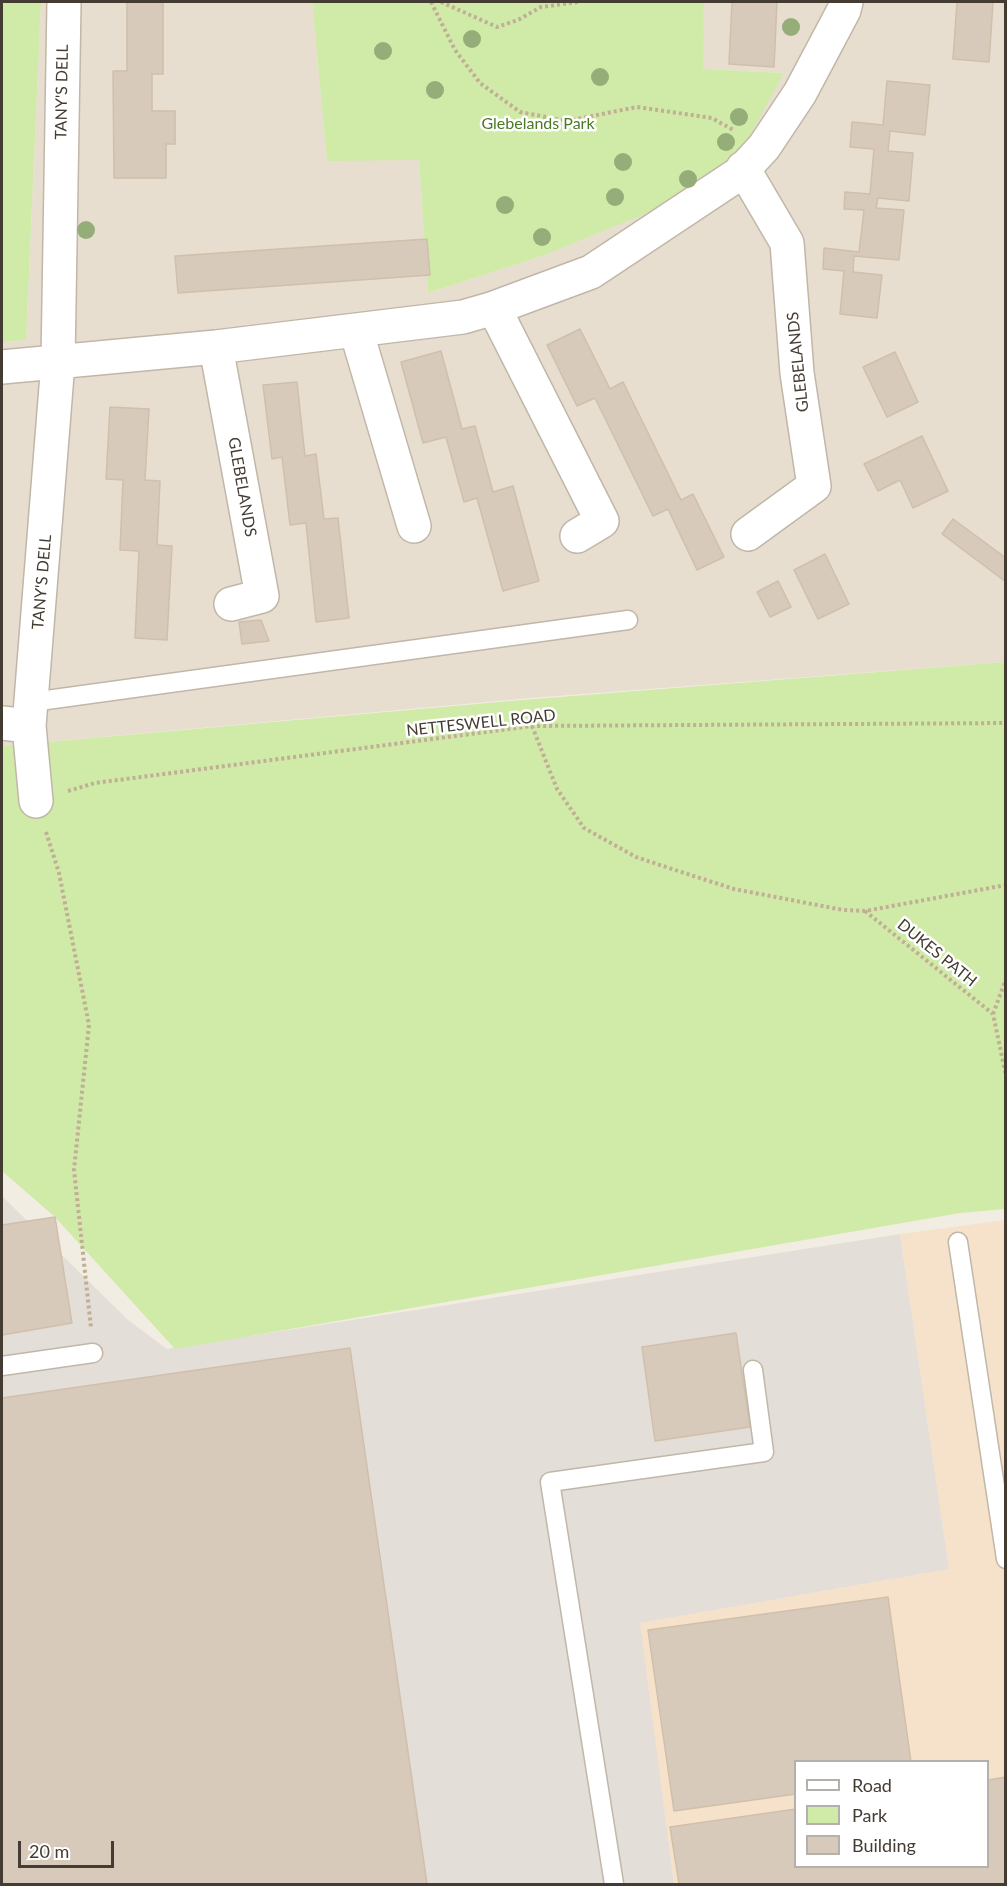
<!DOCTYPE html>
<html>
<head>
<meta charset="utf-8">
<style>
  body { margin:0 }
  #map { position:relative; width:1007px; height:1886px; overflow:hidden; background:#f2ede2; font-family:Lato,sans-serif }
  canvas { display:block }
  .frame { position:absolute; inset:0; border:3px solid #443c33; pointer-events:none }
  .legend { position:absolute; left:794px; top:1760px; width:195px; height:108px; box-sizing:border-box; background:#fff; border:2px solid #b4b1ad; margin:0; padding:8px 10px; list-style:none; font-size:18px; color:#443c33 }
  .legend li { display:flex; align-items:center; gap:12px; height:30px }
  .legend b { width:30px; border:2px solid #b4b1ad }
  .scale { position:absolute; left:18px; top:1841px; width:96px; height:27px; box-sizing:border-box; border:3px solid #443c33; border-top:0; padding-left:8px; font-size:18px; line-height:21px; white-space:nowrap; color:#443c33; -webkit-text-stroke:4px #fff; paint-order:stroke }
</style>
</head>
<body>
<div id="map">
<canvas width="1007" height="1886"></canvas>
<div class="frame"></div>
<ul class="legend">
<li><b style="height:8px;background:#fff"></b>Road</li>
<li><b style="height:16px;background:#d0eaa8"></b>Park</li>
<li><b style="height:16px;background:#d8caba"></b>Building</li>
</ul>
<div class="scale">20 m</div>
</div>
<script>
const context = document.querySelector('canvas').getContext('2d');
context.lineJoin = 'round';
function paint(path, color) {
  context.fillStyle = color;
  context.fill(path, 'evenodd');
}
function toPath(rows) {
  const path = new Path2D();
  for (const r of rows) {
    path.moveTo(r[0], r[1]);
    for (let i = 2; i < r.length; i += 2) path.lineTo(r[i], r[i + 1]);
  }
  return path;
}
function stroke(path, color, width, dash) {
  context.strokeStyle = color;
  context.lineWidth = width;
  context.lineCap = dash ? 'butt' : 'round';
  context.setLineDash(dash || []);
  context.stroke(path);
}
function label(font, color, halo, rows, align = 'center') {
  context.font = font + ' Lato,sans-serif';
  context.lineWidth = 5;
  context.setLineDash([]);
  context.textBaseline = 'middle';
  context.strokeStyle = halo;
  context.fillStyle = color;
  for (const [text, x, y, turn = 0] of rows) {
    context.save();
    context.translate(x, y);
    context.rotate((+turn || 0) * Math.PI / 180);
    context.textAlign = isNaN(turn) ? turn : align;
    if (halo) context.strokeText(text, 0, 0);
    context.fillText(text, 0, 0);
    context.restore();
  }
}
const residential = toPath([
  [41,2,312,2,327,160,419,160,428,293,545,255,673,202,784,73,702,69,704,2,1005,2,1005,662,531,698,2,746,2,342,26,340]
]);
const commercial = toPath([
  [1005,1220,1005,1884,674,1884,639,1623,949,1569,900,1234],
  [796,1762,988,1762,988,1866,796,1866]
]);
const industrial = toPath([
  [2,1196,128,1320,167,1349,900,1234,949,1569,640,1623,674,1884,2,1884]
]);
const green = toPath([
  [2,2,41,2,26,340,2,342],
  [312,2,704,2,703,69,784,73,731,170,674,202,545,255,428,293,419,160,327,161],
  [1005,662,1005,1209,960,1213,175,1349,55,1217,2,1171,2,746,522,700]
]);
const building = toPath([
  [127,2,163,2,163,74,152,74,152,111,175,111,175,144,166,144,166,178,114,178,113,71,127,71,127,2],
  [732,2,777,2,774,67,729,64,732,2],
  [957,2,993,2,989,62,953,59,957,2],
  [887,81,930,85,925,135,890,131,888,151,913,153,909,201,878,198,876,208,904,210,899,260,854,256,853,272,882,275,877,318,840,314,844,271,823,269,824,248,859,252,864,210,844,209,845,192,870,194,874,149,850,147,852,122,883,125,887,81],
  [427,239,430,275,178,293,175,256,427,239],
  [580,329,610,389,623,382,681,500,693,494,724,557,697,570,668,509,653,516,595,398,577,406,547,345,580,329],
  [441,351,462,429,475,426,493,492,513,486,539,581,503,591,477,498,464,502,446,437,423,443,401,362,441,351],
  [895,352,918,402,887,417,863,367,895,352],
  [297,382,305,456,316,454,324,519,338,518,349,618,316,622,306,523,290,525,282,457,272,459,263,385,297,382],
  [110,407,149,409,145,480,160,481,157,545,172,546,167,640,135,638,139,551,120,550,123,480,106,479,110,407],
  [922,436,948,491,913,508,900,480,878,491,864,464,922,436],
  [953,519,1006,558,1006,582,942,534,953,519],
  [825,554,849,604,818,619,794,570,825,554],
  [778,581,791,607,770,617,757,592,778,581],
  [261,620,269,641,242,644,239,622,261,620],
  [55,1217,72,1323,2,1335,2,1225,55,1217],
  [736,1333,750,1427,655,1441,642,1347,736,1333],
  [350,1348,427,1884,2,1884,2,1398,350,1348],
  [888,1597,911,1762,796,1762,796,1794,674,1811,648,1630,888,1597],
  [1006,1777,1006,1884,679,1884,670,1827,796,1809,796,1866,988,1866,988,1780,1006,1777]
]);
const path = toPath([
  [431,2,455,50,480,83,520,112,567,121,637,107,712,118,735,131],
  [441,2,497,27,518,20,541,7,578,2],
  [532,726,557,789,584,828,636,857,675,870,734,889,843,910,865,911,1006,885],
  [68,791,95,783,532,726,1006,723],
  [46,832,59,873,89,1025,74,1170,91,1328],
  [865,911,993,1014,1006,1076],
  [993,1014,1006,979]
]);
const service = toPath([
  [32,702,628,620],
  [958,1242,1006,1559],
  [2,1366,93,1353],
  [614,1884,550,1482,764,1452,753,1370]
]);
const minor = toPath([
  [743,168,787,243,797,373,814,486,748,534],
  [494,308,602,521,577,536],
  [356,330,414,526],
  [216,347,262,596,231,604],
  [2,367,216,347,463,317,494,308,591,272,740,173,764,147,800,93,844,10,846,2],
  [2,723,29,726],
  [36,801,29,726,58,362,64,2]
]);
const trees = [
  [791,27],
  [472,39],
  [383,51],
  [600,77],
  [435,90],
  [739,117],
  [726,142],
  [623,162],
  [688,179],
  [615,197],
  [505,205],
  [86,230],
  [542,237]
];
const streetNames = [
  ["TANY'S DELL",62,92,-89],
  ["GLEBELANDS",798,362,-96],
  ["GLEBELANDS",242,487,80],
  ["TANY'S DELL",42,582,-85],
  ["NETTESWELL ROAD",481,723,-6],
  ["DUKES PATH",937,953,39]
];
const parkNames = [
  ["Glebelands Park",538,124]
];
paint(residential, '#e7ded0');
paint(commercial, '#f6e2cb');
paint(industrial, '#e4ded8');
paint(green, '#d0eaa8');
paint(building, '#d8caba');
stroke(building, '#d0bfaa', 1.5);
stroke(service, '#c1b7a8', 21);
stroke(minor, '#c1b7a8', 36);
stroke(path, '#c1af95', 4, [3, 3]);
stroke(service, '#fff', 18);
stroke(minor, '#fff', 33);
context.fillStyle = '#95ad79';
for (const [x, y] of trees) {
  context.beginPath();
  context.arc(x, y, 9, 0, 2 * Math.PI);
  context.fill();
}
label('16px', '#443c33', '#fff', streetNames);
label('16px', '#497923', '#fff', parkNames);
</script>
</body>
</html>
